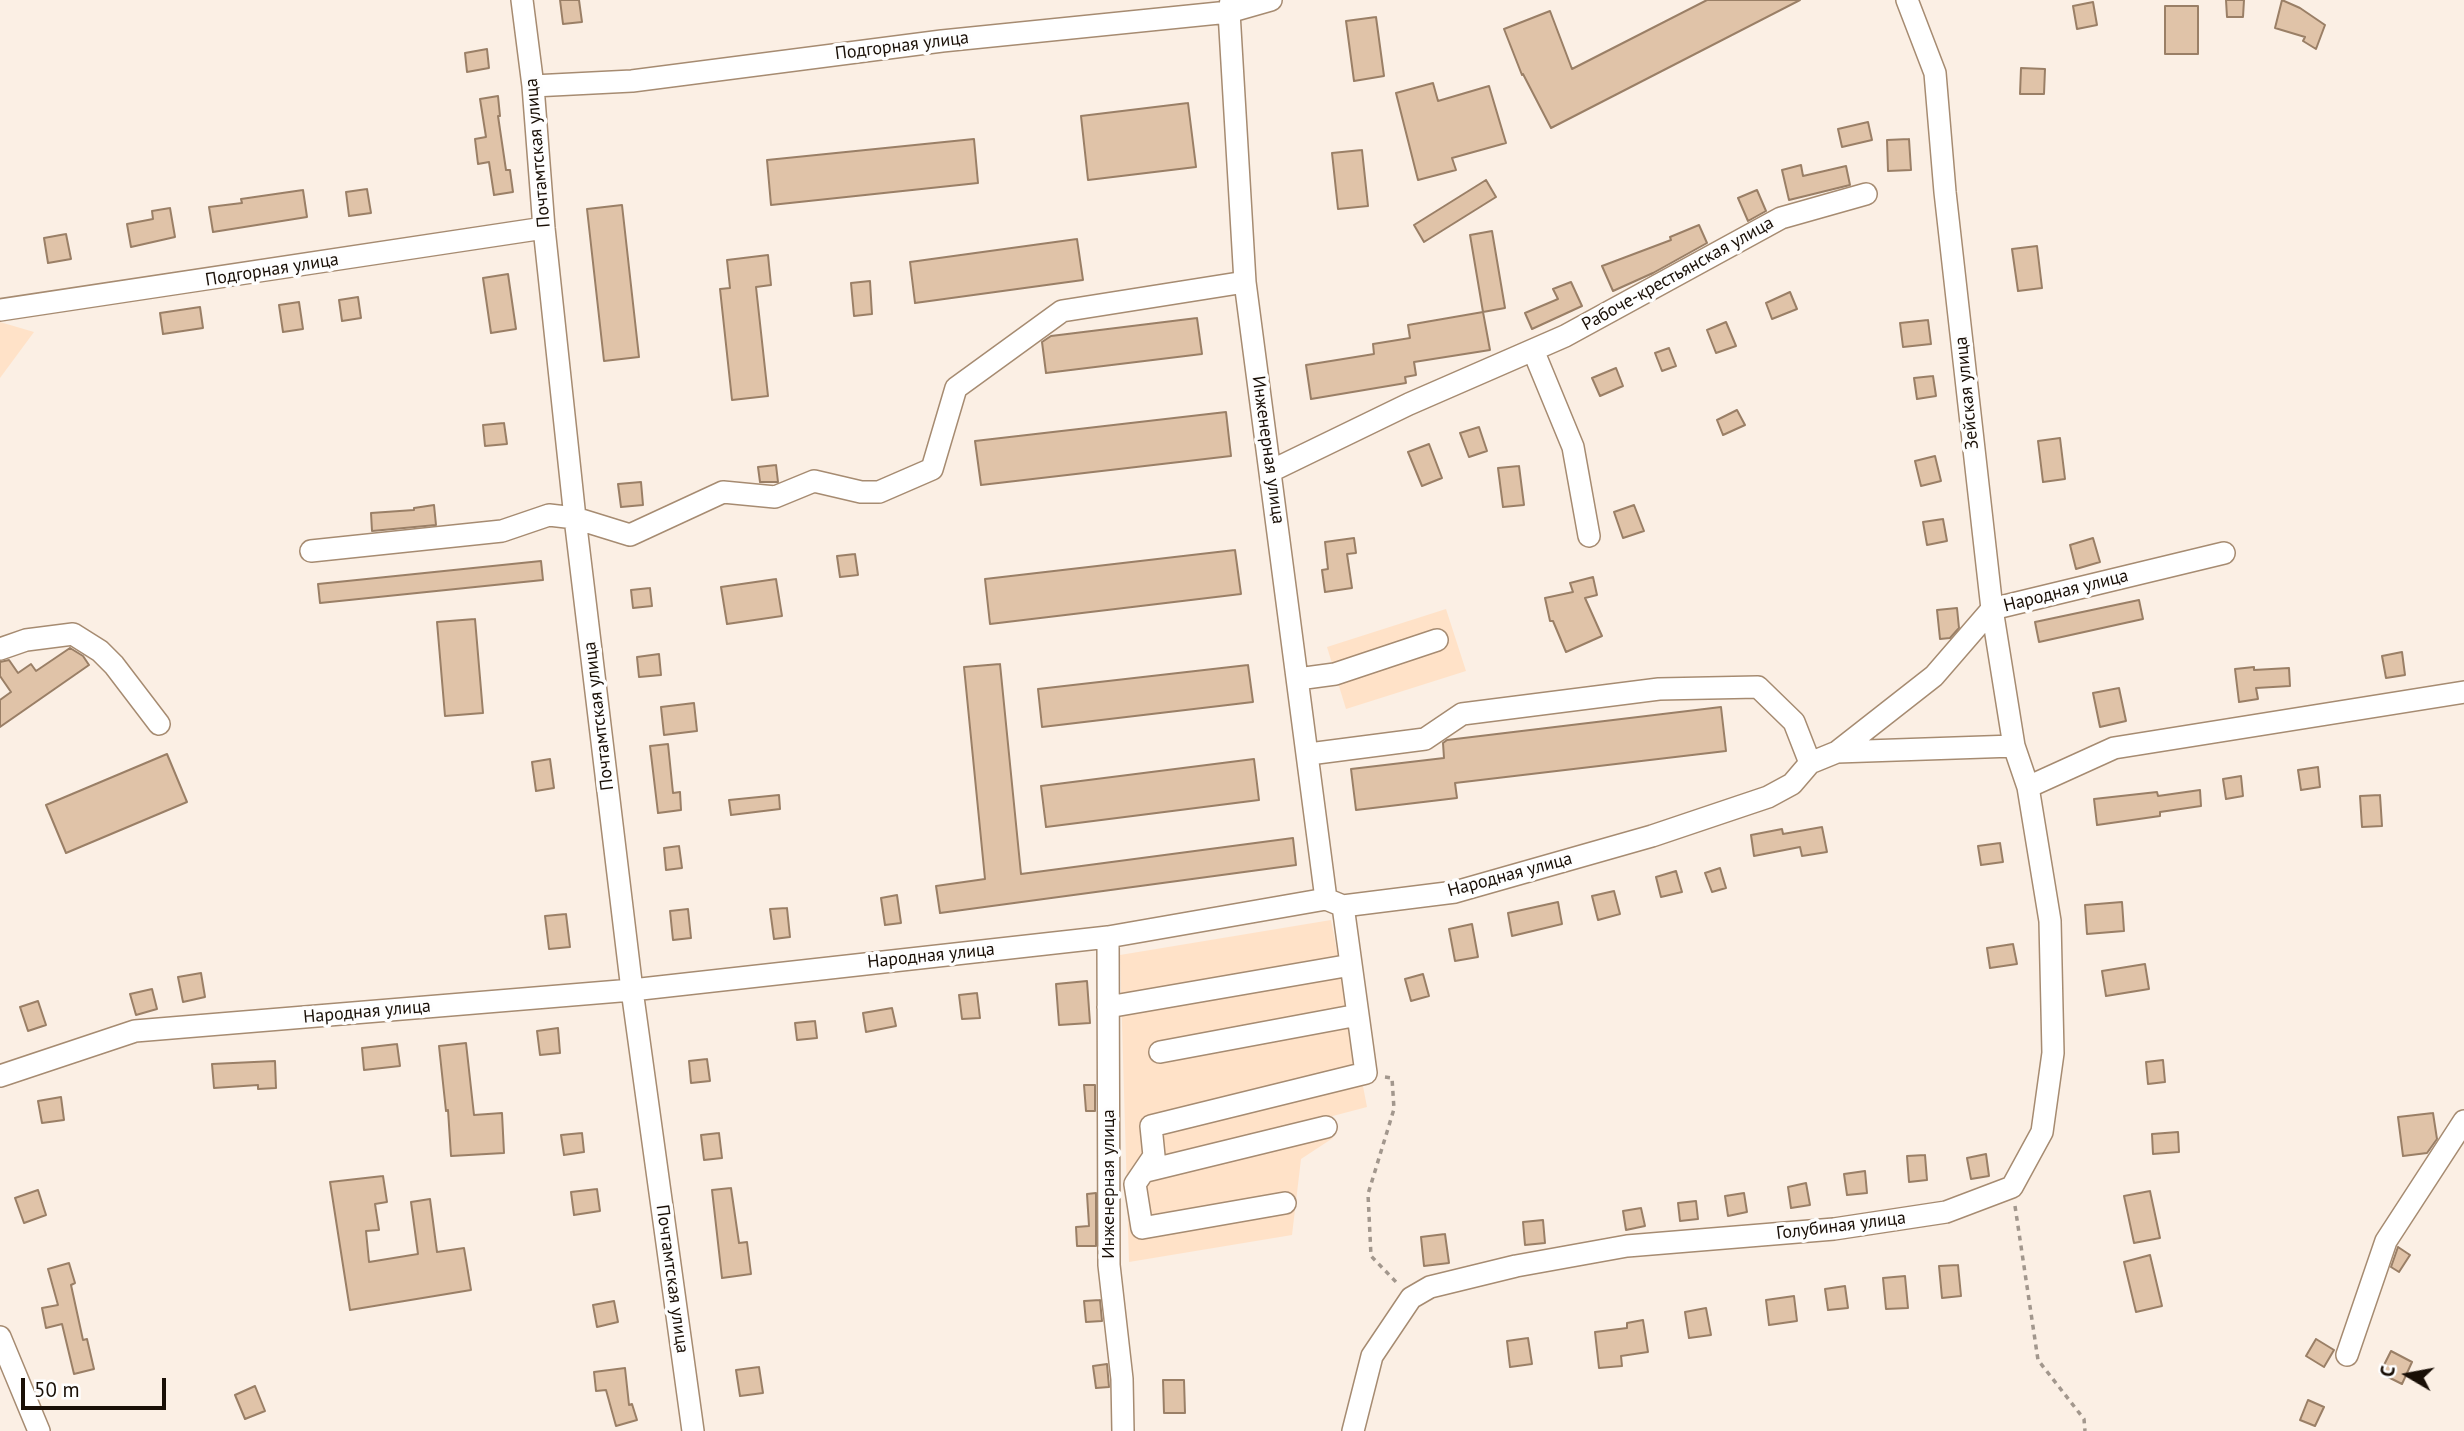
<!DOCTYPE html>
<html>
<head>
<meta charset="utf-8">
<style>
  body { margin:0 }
  #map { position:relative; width:2464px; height:1431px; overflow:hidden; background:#fbefe4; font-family:"PT Sans",sans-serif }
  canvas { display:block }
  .north { position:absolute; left:2373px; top:1340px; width:70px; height:70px; -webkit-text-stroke:5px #fefefe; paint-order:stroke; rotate:280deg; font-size:19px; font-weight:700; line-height:28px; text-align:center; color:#190f06 }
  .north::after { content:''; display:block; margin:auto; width:24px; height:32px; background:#190f06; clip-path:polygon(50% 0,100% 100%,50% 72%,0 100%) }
  .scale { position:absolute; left:21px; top:1378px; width:145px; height:32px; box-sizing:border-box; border:4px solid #190f06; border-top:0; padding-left:9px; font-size:21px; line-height:24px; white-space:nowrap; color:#190f06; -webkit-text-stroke:5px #fefefe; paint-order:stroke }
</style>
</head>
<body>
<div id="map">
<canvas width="2464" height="1431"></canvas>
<div class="north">С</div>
<div class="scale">50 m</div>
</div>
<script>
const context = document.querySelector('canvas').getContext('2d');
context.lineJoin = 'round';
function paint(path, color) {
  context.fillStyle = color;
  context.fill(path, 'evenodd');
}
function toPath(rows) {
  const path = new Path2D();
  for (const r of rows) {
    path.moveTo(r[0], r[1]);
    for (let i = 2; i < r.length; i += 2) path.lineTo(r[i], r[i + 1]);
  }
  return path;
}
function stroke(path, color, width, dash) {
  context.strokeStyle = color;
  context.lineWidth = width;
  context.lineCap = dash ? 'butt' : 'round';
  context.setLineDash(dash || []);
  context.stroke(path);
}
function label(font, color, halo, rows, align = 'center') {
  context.font = font + ' "PT Sans",sans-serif';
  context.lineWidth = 7;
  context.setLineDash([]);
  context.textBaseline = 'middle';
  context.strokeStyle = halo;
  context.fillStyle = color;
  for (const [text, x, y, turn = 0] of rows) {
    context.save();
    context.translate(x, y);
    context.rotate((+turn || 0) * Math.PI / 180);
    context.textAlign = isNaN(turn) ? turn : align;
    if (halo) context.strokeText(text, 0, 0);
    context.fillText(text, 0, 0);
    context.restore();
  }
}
const built = toPath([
  [0,322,34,332,0,378],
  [1446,609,1466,671,1346,709,1327,647],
  [1331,920,1367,1107,1329,1117,1333,1138,1301,1159,1292,1235,1129,1262,1120,955]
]);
const building = toPath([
  [560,0,579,0,582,22,563,24,560,0],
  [1707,0,1800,0,1551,128,1523,74,1522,75,1504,29,1550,11,1572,69,1707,0],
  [2226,0,2244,0,2243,17,2227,17,2226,0],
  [2282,0,2300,8,2325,25,2316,49,2303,41,2305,37,2275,28,2282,0],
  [2093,2,2097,25,2077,29,2073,6,2093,2],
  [2165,6,2198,6,2198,54,2165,54,2165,6],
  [1376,17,1384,76,1354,81,1346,21,1376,17],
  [487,49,489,68,467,72,465,53,487,49],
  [2021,68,2045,69,2044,94,2020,94,2021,68],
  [1433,83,1438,101,1489,86,1506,143,1452,158,1456,170,1418,180,1396,93,1433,83],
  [498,96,500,116,498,116,506,170,510,170,513,192,494,195,489,162,478,164,475,139,486,137,480,99,498,96],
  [1188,103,1196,167,1088,180,1081,116,1188,103],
  [1868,122,1872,140,1842,147,1838,129,1868,122],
  [974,139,978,183,771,205,767,160,974,139],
  [1909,139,1911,170,1888,171,1887,140,1909,139],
  [1362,150,1368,206,1338,209,1332,153,1362,150],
  [1801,165,1803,176,1846,166,1850,185,1789,200,1782,170,1801,165],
  [1486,180,1496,197,1424,242,1414,225,1486,180],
  [367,189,371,213,349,216,346,192,367,189],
  [303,190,307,217,213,232,209,207,242,203,241,199,303,190],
  [1757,190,1766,211,1748,221,1738,198,1757,190],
  [622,205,639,357,604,361,587,209,622,205],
  [170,208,175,237,131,247,127,224,153,219,152,211,170,208],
  [1699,225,1707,243,1653,273,1613,291,1602,266,1671,240,1670,237,1699,225],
  [1492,231,1505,308,1483,312,1470,235,1492,231],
  [66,234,71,259,48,263,44,238,66,234],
  [1077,239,1083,280,915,303,910,262,1077,239],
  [2037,246,2042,288,2018,291,2012,249,2037,246],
  [768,255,771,285,756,287,768,396,732,400,720,289,730,288,727,260,768,255],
  [508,274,516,329,491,333,483,278,508,274],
  [870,281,872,314,854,316,851,283,870,281],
  [1571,282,1582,306,1532,329,1525,313,1558,299,1553,289,1571,282],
  [1790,292,1797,309,1772,319,1766,303,1790,292],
  [358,297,361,318,342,321,339,300,358,297],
  [299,302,303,329,283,332,279,305,299,302],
  [200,307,203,328,163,334,160,313,200,307],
  [1483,312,1490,350,1414,362,1416,375,1405,377,1406,383,1311,399,1306,365,1374,354,1373,344,1410,338,1408,325,1483,312],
  [1197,318,1202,354,1046,373,1042,342,1051,336,1197,318],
  [1928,320,1931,344,1903,347,1900,323,1928,320],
  [1726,322,1736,346,1716,353,1707,330,1726,322],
  [1669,348,1676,366,1662,371,1655,353,1669,348],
  [1616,368,1623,386,1600,396,1592,378,1616,368],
  [1933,376,1936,396,1917,399,1914,378,1933,376],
  [1737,410,1745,425,1723,435,1717,420,1737,410],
  [1226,412,1231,456,981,485,975,441,1226,412],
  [504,423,507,444,485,446,483,425,504,423],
  [1479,427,1487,451,1469,457,1460,433,1479,427],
  [2060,438,2065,479,2043,482,2038,441,2060,438],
  [1429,444,1442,478,1422,486,1408,452,1429,444],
  [1935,456,1941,481,1921,486,1915,461,1935,456],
  [776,465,778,482,760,482,758,467,776,465],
  [1519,466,1524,505,1503,507,1498,468,1519,466],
  [641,482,643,505,621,507,618,484,641,482],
  [434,505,436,525,372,531,371,513,414,510,414,508,434,505],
  [1634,505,1644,531,1623,538,1614,512,1634,505],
  [1943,519,1947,541,1927,545,1923,522,1943,519],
  [1354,538,1356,553,1347,554,1352,588,1325,592,1322,570,1328,569,1325,542,1354,538],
  [2093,538,2100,562,2076,569,2070,545,2093,538],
  [1235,550,1241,594,990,624,985,579,1235,550],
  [855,554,858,575,840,577,837,556,855,554],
  [541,561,543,580,320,603,318,584,541,561],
  [1593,577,1597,595,1585,598,1602,636,1566,652,1553,621,1550,621,1545,598,1573,592,1570,583,1593,577],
  [776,579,782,616,727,624,721,587,776,579],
  [650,588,652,606,633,608,631,590,650,588],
  [2139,600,2143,619,2039,642,2035,622,2139,600],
  [1957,608,1959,628,1950,638,1940,639,1937,610,1957,608],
  [475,619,483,713,445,716,437,622,475,619],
  [70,648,83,656,89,665,0,727,0,700,11,692,0,676,0,662,9,660,18,673,31,664,36,671,70,648],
  [2402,652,2405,675,2386,678,2382,656,2402,652],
  [659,654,661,675,639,677,637,657,659,654],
  [1000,664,1021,874,1293,838,1296,865,940,913,936,886,985,879,964,667,1000,664],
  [1248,665,1253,702,1042,727,1038,689,1248,665],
  [2254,667,2254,670,2289,668,2290,686,2256,688,2258,699,2239,702,2235,669,2254,667],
  [2119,688,2126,721,2100,727,2093,693,2119,688],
  [694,703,697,731,664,735,661,707,694,703],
  [1721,707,1726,751,1455,783,1457,798,1356,810,1351,769,1444,758,1443,743,1447,740,1721,707],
  [668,744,673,793,680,792,681,810,658,813,650,746,668,744],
  [167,754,187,802,66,853,46,805,167,754],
  [550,759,554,788,536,791,532,762,550,759],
  [1254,759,1259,800,1046,827,1041,786,1254,759],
  [2318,767,2320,787,2301,790,2298,770,2318,767],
  [2241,776,2243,796,2226,799,2223,779,2241,776],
  [2200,790,2201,806,2160,812,2160,816,2097,825,2094,799,2157,792,2158,796,2200,790],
  [779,795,780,809,731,815,729,800,779,795],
  [2380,795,2382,826,2362,827,2360,796,2380,795],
  [1822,827,1827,852,1802,856,1800,847,1754,856,1751,835,1782,829,1783,834,1822,827],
  [2000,843,2003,862,1981,865,1978,846,2000,843],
  [679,846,682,868,666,870,664,848,679,846],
  [1720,868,1726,888,1712,892,1705,873,1720,868],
  [1676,871,1682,892,1661,897,1656,877,1676,871],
  [1614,891,1620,914,1598,920,1592,896,1614,891],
  [897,895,901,923,885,925,881,898,897,895],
  [1558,902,1562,924,1512,936,1508,913,1558,902],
  [2122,902,2124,931,2087,934,2085,905,2122,902],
  [787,908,790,937,774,939,770,909,787,908],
  [688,909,691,938,673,940,670,911,688,909],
  [566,914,570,947,549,949,545,916,566,914],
  [1472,924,1478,957,1455,961,1449,929,1472,924],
  [2013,944,2017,964,1990,968,1987,948,2013,944],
  [2145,964,2149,989,2106,996,2102,971,2145,964],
  [201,973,205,997,183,1002,178,977,201,973],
  [1423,974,1429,996,1411,1001,1405,979,1423,974],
  [1087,981,1090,1023,1059,1025,1056,984,1087,981],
  [152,989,157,1009,136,1015,130,994,152,989],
  [977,993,980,1018,962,1019,959,995,977,993],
  [38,1001,46,1025,28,1031,20,1007,38,1001],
  [892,1008,896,1026,866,1032,863,1013,892,1008],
  [815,1021,817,1038,797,1040,795,1023,815,1021],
  [558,1028,560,1053,540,1055,537,1031,558,1028],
  [466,1043,474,1115,502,1113,504,1153,451,1156,448,1110,446,1111,439,1046,466,1043],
  [397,1044,400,1066,364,1070,362,1048,397,1044],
  [707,1059,710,1081,691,1083,689,1061,707,1059],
  [2163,1060,2165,1082,2148,1084,2146,1062,2163,1060],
  [275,1061,276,1088,258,1089,258,1085,214,1088,212,1064,275,1061],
  [1084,1085,1095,1085,1095,1111,1086,1111,1084,1085],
  [61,1097,64,1120,42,1123,38,1101,61,1097],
  [2433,1113,2437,1139,2427,1153,2403,1156,2398,1117,2433,1113],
  [2178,1132,2179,1152,2153,1154,2152,1134,2178,1132],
  [582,1133,584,1152,564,1155,561,1135,582,1133],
  [719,1133,722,1158,704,1160,701,1135,719,1133],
  [1986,1154,1989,1176,1971,1179,1967,1158,1986,1154],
  [1925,1155,1927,1180,1909,1182,1907,1156,1925,1155],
  [1865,1171,1867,1193,1847,1195,1844,1174,1865,1171],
  [383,1176,387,1202,375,1204,379,1230,366,1231,369,1262,418,1254,411,1202,430,1199,437,1252,464,1248,471,1290,350,1310,330,1182,383,1176],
  [1806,1183,1810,1205,1791,1208,1788,1187,1806,1183],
  [731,1188,739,1243,747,1242,751,1274,722,1278,712,1190,731,1188],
  [597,1189,600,1211,574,1215,571,1192,597,1189],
  [38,1190,46,1215,24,1223,15,1198,38,1190],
  [2150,1191,2160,1238,2134,1243,2124,1196,2150,1191],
  [1096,1193,1096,1246,1077,1246,1076,1227,1089,1226,1087,1194,1096,1193],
  [1744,1193,1747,1212,1728,1216,1725,1196,1744,1193],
  [1696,1201,1698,1219,1680,1221,1678,1203,1696,1201],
  [1641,1208,1645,1226,1626,1230,1623,1211,1641,1208],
  [1543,1220,1545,1243,1525,1245,1523,1222,1543,1220],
  [1445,1234,1449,1263,1424,1266,1421,1237,1445,1234],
  [2398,1247,2410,1255,2399,1272,2391,1267,2398,1247],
  [2150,1255,2162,1306,2136,1312,2124,1262,2150,1255],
  [69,1263,75,1283,71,1285,83,1340,87,1339,94,1369,74,1374,62,1324,46,1328,42,1308,58,1305,48,1269,69,1263],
  [1958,1265,1961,1296,1942,1298,1939,1266,1958,1265],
  [1905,1276,1908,1308,1886,1309,1883,1278,1905,1276],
  [1845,1286,1848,1308,1828,1310,1825,1289,1845,1286],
  [1794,1296,1797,1321,1769,1325,1766,1300,1794,1296],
  [1100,1300,1102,1321,1086,1322,1084,1301,1100,1300],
  [614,1301,618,1322,597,1327,593,1305,614,1301],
  [1706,1308,1711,1335,1689,1338,1685,1312,1706,1308],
  [1643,1320,1648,1352,1621,1356,1622,1366,1599,1368,1595,1332,1627,1328,1627,1323,1643,1320],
  [1528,1338,1532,1364,1510,1367,1507,1341,1528,1338],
  [2316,1339,2334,1350,2324,1367,2306,1356,2316,1339],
  [2391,1351,2412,1362,2402,1384,2380,1373,2391,1351],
  [1107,1364,1109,1387,1096,1388,1093,1366,1107,1364],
  [759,1367,763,1393,740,1396,736,1370,759,1367],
  [625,1368,629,1405,632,1404,637,1420,616,1426,606,1390,596,1391,594,1372,625,1368],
  [1163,1380,1184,1380,1185,1413,1164,1413,1163,1380],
  [255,1386,265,1411,245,1419,235,1395,255,1386],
  [2308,1400,2324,1407,2315,1426,2300,1420,2308,1400]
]);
const path = toPath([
  [1385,1077,1392,1078,1394,1109,1368,1194,1371,1256,1398,1284],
  [2015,1206,2038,1360,2084,1419,2085,1431]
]);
const minor = toPath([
  [522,0,533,86,544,228,575,518,632,990,693,1431],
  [1231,0,1229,12,1245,282,1326,899],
  [533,86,632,81,942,41,1229,12,1271,0],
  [0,310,544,228],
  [1533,350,1573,447,1589,536],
  [1271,471,1409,404,1565,336,1781,218,1866,194],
  [311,551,502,531,549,515,575,518,630,535,723,492,775,497,814,481,861,492,879,492,932,469,956,388,1062,311,1245,282],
  [0,649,26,640,73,634,100,651,114,665,159,724],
  [1298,679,1335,674,1437,640],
  [1837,752,2014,746],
  [1309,754,1425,739,1462,714,1659,689,1758,687,1794,722,1810,763],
  [2028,787,2114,748,2464,692],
  [1108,937,1109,1265,1122,1379,1123,1431],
  [1108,1007,1351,965],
  [1160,1052,1358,1015],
  [0,1076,135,1031,632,990,1108,937,1326,899,1343,906,1455,892,1652,836,1768,797,1792,784,1810,763,1837,752,1934,676,1992,609,2224,553],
  [1146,1171,1326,1127],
  [1285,1203,1142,1228,1135,1184,1154,1156,1151,1126,1366,1073,1343,906],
  [0,1337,39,1431],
  [2347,1355,2386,1241,2464,1121],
  [1353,1431,1372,1356,1411,1298,1430,1287,1516,1266,1627,1246,1834,1229,1946,1212,2012,1187,2042,1132,2053,1053,2050,921,2028,787,2014,746,1992,609,1945,192,1935,73,1907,0]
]);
const streetNames = [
  ["Подгорная улица",902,46,-7],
  ["Почтамтская улица",538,153,-95],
  ["Подгорная улица",272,270,-9],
  ["Рабоче-крестьянская улица",1678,274,-29],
  ["Зейская улица",1967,393,-96],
  ["Инженерная улица",1268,450,82],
  ["Народная улица",2066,591,-14],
  ["Почтамтская улица",599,716,-97],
  ["Народная улица",1510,875,-15],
  ["Народная улица",931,956,-6],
  ["Народная улица",367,1012,-5],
  ["Инженерная улица",1109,1184,-90],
  ["Голубиная улица",1841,1226,-7],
  ["Почтамтская улица",672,1279,82]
];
paint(built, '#ffe2c8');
paint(building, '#e0c3a8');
stroke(building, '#9a7f66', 2);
stroke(minor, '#a68b71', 24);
stroke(path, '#a2978d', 3.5, [5, 5]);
stroke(minor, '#fff', 21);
label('18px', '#190f06', '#fefefe', streetNames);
</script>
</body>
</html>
